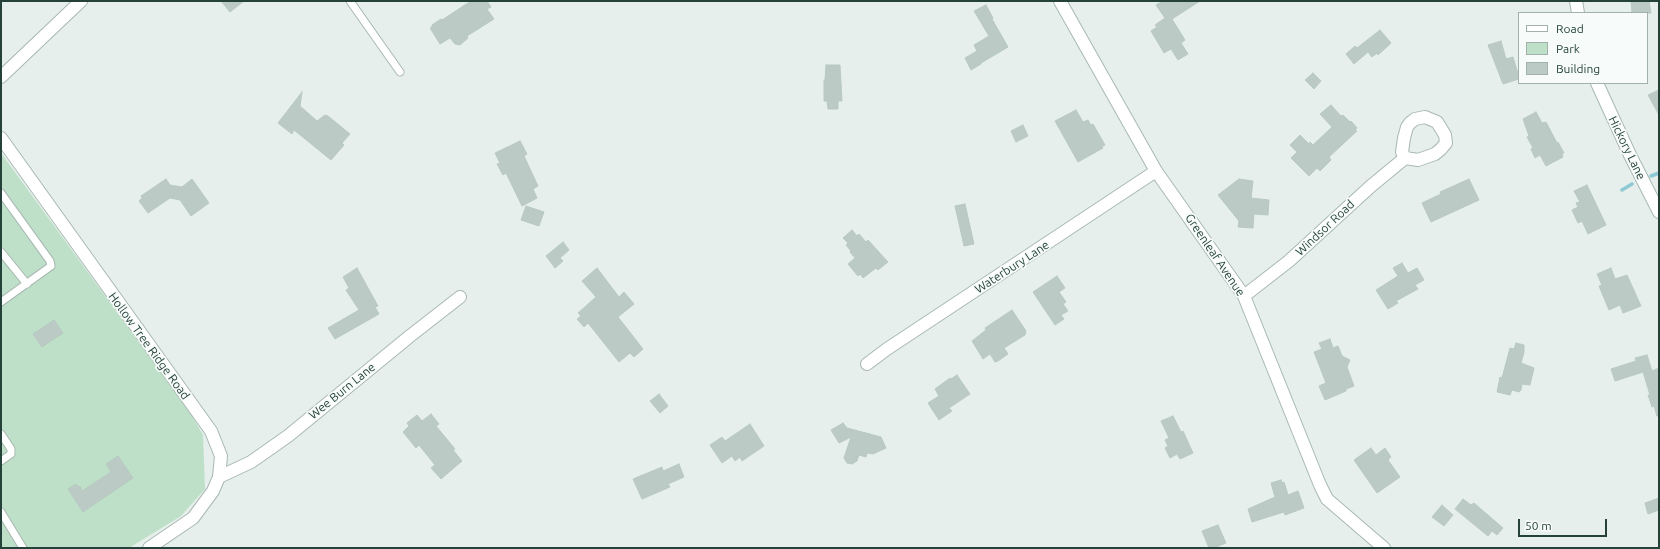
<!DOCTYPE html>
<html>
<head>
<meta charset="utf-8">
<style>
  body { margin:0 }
  #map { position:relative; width:1660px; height:549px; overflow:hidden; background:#e6efeb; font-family:Ubuntu,sans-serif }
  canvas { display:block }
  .frame { position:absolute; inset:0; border:2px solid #24423a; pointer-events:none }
  .legend { position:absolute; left:1518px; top:12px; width:130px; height:72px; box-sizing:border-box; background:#f7fbf9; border:1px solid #a3b1ad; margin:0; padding:5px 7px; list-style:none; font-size:12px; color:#24423a }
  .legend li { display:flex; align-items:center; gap:8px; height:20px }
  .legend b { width:20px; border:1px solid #a3b1ad }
  .scale { position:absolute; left:1518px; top:519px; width:89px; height:18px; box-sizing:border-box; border:2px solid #24423a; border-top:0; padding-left:5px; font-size:12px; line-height:14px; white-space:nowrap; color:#24423a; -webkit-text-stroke:3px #f7fbf9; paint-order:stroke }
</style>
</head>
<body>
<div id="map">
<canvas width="1660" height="549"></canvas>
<div class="frame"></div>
<ul class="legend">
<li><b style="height:5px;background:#fff"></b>Road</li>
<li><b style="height:11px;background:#bfe0c8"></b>Park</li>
<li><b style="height:11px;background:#bbcac4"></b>Building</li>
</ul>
<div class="scale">50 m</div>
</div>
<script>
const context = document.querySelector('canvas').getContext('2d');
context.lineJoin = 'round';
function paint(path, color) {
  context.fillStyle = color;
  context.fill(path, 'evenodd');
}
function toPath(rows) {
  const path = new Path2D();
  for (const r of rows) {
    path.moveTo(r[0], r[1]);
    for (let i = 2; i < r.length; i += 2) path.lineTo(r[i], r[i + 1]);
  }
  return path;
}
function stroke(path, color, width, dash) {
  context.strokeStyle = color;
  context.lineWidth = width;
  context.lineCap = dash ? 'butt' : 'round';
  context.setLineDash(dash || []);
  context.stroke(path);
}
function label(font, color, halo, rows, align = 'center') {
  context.font = font + ' Ubuntu,sans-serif';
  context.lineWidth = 3.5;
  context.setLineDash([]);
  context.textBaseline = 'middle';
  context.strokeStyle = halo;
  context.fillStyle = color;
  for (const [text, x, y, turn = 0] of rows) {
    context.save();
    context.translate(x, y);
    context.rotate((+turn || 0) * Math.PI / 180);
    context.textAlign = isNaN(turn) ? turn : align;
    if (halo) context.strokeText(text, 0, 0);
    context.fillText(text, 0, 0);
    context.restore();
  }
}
const green = toPath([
  [1,153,191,414,203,435,205,489,181,516,129,548,1,548]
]);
const stream = toPath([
  [1651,176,1659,173],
  [1622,190,1632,184]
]);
const building = toPath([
  [221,1,244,1,230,12,221,1],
  [471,1,487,1,491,7,487,9,494,19,467,36,468,38,460,45,455,44,450,38,440,44,430,28,432,27,432,25,441,19,442,20,471,1],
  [1163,1,1200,1,1172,19,1185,40,1181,43,1188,54,1178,60,1171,49,1164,53,1151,31,1157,27,1155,25,1165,18,1156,5,1163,1],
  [1631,1,1649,1,1651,13,1632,13,1631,1],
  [986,5,993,18,992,19,1008,47,981,63,981,64,971,70,965,58,977,51,974,45,989,36,974,11,986,5],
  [1380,30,1391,43,1378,55,1377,53,1372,57,1368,52,1354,64,1346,54,1355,46,1357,48,1380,30],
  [1501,41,1506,59,1513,57,1519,77,1519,79,1503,84,1488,45,1501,41],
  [826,65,840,65,842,101,838,101,838,109,828,109,827,101,824,101,824,80,825,80,826,65],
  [1313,73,1321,81,1314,89,1305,80,1313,73],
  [1659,90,1659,115,1648,95,1659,90],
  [302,92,300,106,317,121,325,115,328,116,350,134,342,143,344,145,331,160,294,130,292,134,278,123,302,92],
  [1331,105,1341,116,1343,115,1350,122,1351,121,1357,128,1355,130,1357,131,1329,157,1331,160,1320,171,1317,168,1309,176,1291,158,1297,152,1290,145,1300,135,1309,144,1310,142,1313,145,1332,127,1320,114,1331,105],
  [1076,110,1083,122,1088,120,1091,125,1093,124,1105,145,1102,146,1103,148,1078,162,1055,121,1076,110],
  [1536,112,1542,123,1546,122,1557,143,1558,142,1564,153,1562,154,1563,157,1546,166,1540,155,1535,158,1531,149,1533,148,1527,137,1529,136,1523,119,1536,112],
  [1023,125,1028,136,1016,142,1011,131,1023,125],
  [520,141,527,154,524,156,538,186,533,189,537,198,522,206,506,173,503,175,497,164,500,163,495,153,520,141],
  [166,179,170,185,182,187,192,179,209,203,191,216,180,200,170,198,148,213,139,201,142,198,141,196,166,179],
  [1239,179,1253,181,1251,198,1269,200,1268,215,1254,214,1253,228,1238,227,1239,221,1218,195,1239,179],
  [1469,179,1479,200,1431,222,1422,203,1441,194,1440,192,1469,179],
  [1587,185,1606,225,1588,234,1582,221,1578,223,1572,210,1578,207,1576,203,1580,202,1574,191,1587,185],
  [965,204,974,244,964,246,955,206,965,204],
  [526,206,544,212,539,226,521,220,526,206],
  [852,230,857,236,859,234,866,242,868,240,888,262,878,270,876,268,863,278,860,274,858,276,848,264,855,258,850,252,851,251,846,245,848,243,843,238,852,230],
  [563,242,569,250,560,258,563,261,555,268,546,256,563,242],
  [1402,263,1408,273,1417,268,1424,280,1415,285,1418,289,1396,301,1398,303,1388,309,1376,290,1398,276,1393,268,1402,263],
  [357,268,378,306,375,307,379,314,335,339,328,328,359,310,346,290,349,288,343,277,357,268],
  [597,268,619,297,624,292,634,304,618,317,643,349,634,357,630,353,619,362,588,323,584,327,577,319,581,316,578,313,596,297,582,281,597,268],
  [1611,268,1615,279,1627,275,1641,306,1623,313,1620,305,1609,310,1599,286,1602,285,1597,274,1611,268],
  [1057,276,1065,288,1059,292,1066,302,1063,304,1068,311,1061,315,1064,319,1055,325,1033,292,1057,276],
  [1012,310,1026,331,1025,335,1004,348,1008,354,998,361,995,362,990,354,983,359,972,341,986,330,985,328,1012,310],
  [54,320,63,333,42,347,33,334,54,320],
  [1330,339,1333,348,1338,346,1342,356,1350,360,1347,367,1354,386,1346,389,1346,391,1325,400,1319,386,1326,383,1314,352,1322,349,1319,343,1330,339],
  [1516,343,1524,345,1524,352,1521,363,1534,368,1530,385,1522,384,1521,390,1519,392,1512,390,1510,395,1497,392,1500,377,1502,378,1510,348,1514,349,1516,343],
  [1647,355,1652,371,1659,368,1659,416,1657,416,1654,406,1652,407,1648,395,1650,395,1643,372,1615,381,1611,369,1636,361,1635,358,1647,355],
  [957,375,970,394,949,408,952,411,939,420,928,403,939,396,935,389,950,378,951,379,957,375],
  [659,394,668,406,660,413,650,401,659,394],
  [431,414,439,424,436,426,455,449,453,450,462,461,441,479,431,468,435,465,419,445,416,448,403,432,409,426,407,423,417,415,422,421,431,414],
  [1173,416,1181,432,1183,431,1193,453,1180,459,1177,454,1170,458,1165,448,1168,446,1165,440,1169,438,1161,421,1173,416],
  [843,423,847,428,881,437,886,448,873,454,867,453,866,457,859,455,857,461,852,464,847,463,844,458,851,437,839,443,831,430,843,423],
  [750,424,764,446,742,461,740,457,735,461,732,456,722,463,710,445,722,437,725,441,750,424],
  [1371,448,1376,455,1385,448,1391,457,1388,460,1400,477,1377,493,1354,460,1371,448],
  [118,456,133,478,83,512,68,489,76,484,78,487,80,486,82,491,111,472,106,464,118,456],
  [679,464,684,477,668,484,670,487,642,499,633,479,662,467,663,471,679,464],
  [1281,480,1282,483,1284,482,1288,495,1298,491,1304,508,1285,515,1284,512,1252,522,1248,509,1275,497,1271,483,1281,480],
  [1659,498,1659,510,1648,514,1645,503,1659,498],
  [1463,499,1471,505,1474,503,1503,528,1497,535,1492,531,1488,536,1455,509,1463,499],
  [1442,505,1453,515,1444,526,1432,517,1442,505],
  [1218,525,1226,543,1214,548,1209,548,1202,531,1218,525]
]);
const service = toPath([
  [350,1,400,72],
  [1,193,50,261,51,266,1,302],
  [1,252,27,284],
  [1,434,11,449,11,454,1,461],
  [1,512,23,548]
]);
const minor = toPath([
  [1060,1,1156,171,1244,296,1320,485,1327,499,1384,548],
  [1576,1,1578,13],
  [1597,83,1630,155,1659,212],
  [1244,296,1289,261,1371,186,1405,158,1402,152,1404,138,1407,127,1410,123,1415,119,1425,117,1437,122,1445,135,1446,143,1441,149,1435,154,1418,160,1405,158],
  [867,364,887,349,1156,171],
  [219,477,251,462,288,436,410,336,460,297]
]);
const tertiary = toPath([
  [1,77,81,1],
  [1,138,211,431,221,456,219,477,213,491,193,518,149,548]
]);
const streetNames = [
  ["Hickory Lane",1627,148,64],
  ["Windsor Road",1325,228,-43],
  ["Greenleaf Avenue",1215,255,56],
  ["Waterbury Lane",1012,267,-33],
  ["Hollow Tree Ridge Road",149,346,54],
  ["Wee Burn Lane",342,391,-39]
];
paint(green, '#bfe0c8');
stroke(stream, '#8ec9d4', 3.5);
paint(building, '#bbcac4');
stroke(building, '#b8c9c2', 1);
stroke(service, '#a8b8b2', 9);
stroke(minor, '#a8b8b2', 14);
stroke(tertiary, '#a8b8b2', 14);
stroke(service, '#fff', 7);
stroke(minor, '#fff', 12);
stroke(tertiary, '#fff', 12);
label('12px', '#24423a', '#f7fbf9', streetNames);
</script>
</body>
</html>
